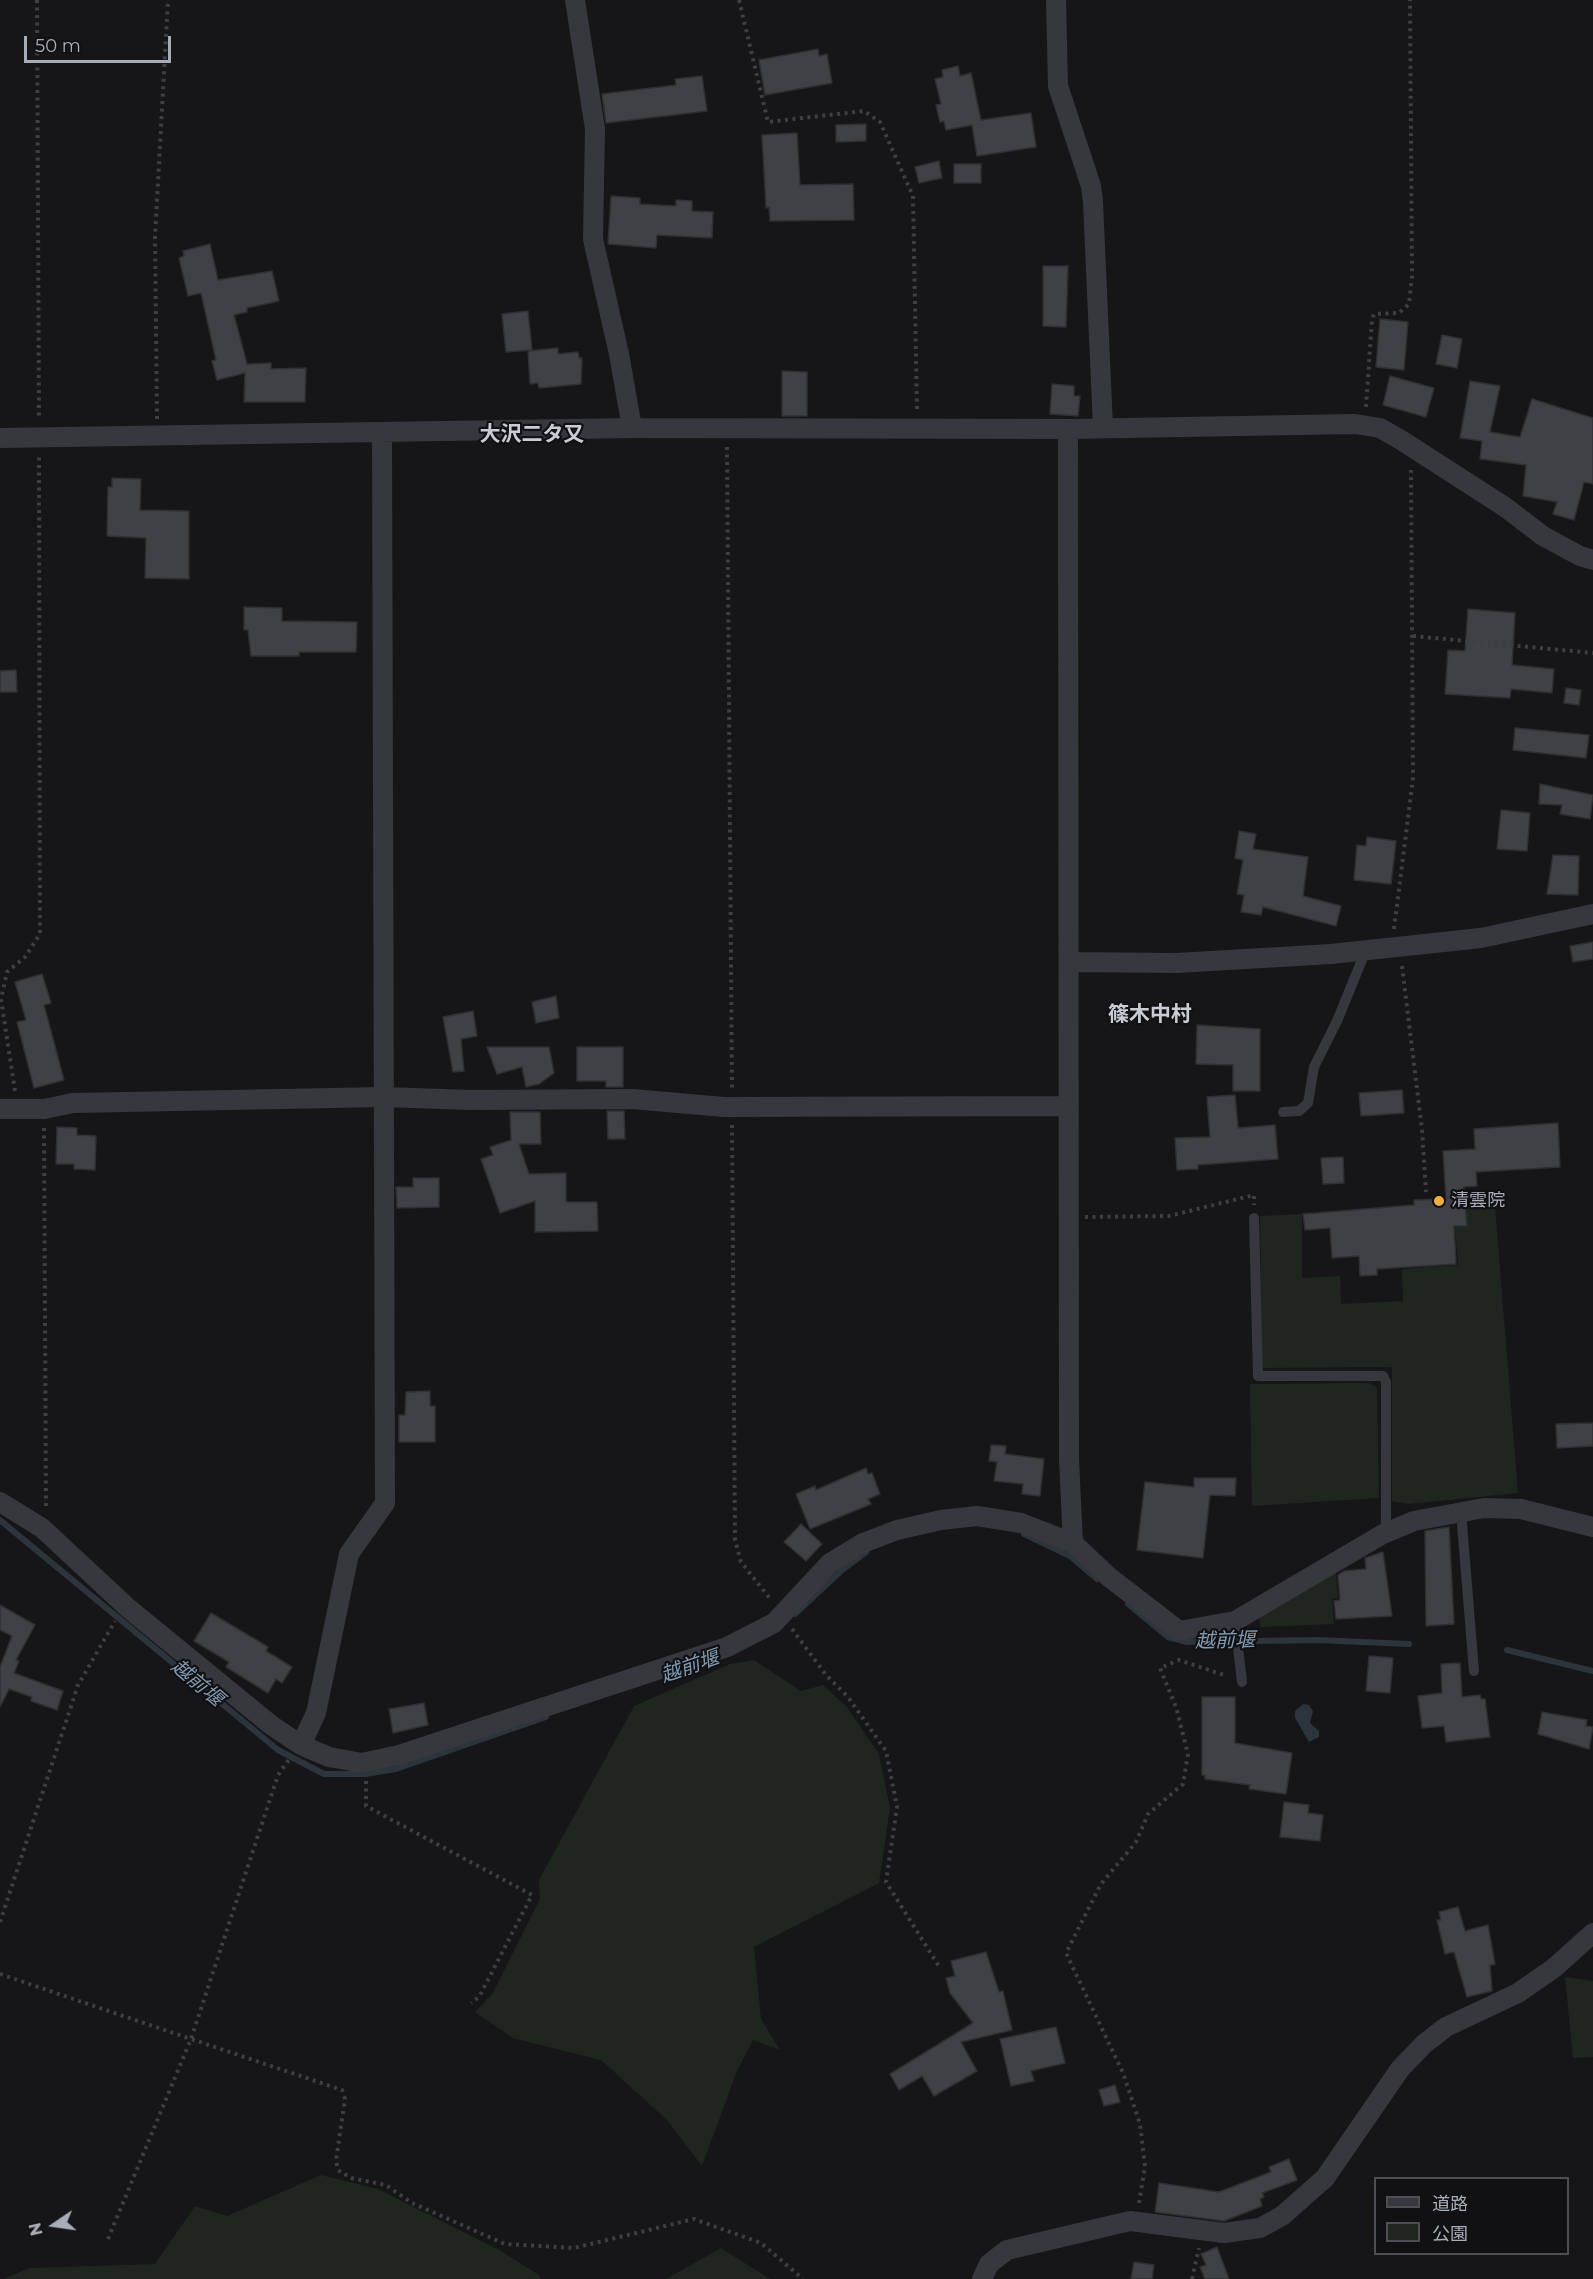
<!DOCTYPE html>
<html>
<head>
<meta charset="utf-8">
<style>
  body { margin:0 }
  #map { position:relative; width:1593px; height:2279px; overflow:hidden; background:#161618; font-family:Montserrat,"Noto Sans JP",sans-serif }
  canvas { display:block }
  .legend { position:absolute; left:1374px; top:2177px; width:195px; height:78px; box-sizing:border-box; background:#111113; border:2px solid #4d4f55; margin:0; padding:8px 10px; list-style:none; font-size:18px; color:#a8adb8 }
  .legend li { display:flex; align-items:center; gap:12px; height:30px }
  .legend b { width:30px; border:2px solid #4d4f55 }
  .north { position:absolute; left:24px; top:2195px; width:60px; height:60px; -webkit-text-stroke:4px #111113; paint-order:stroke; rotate:257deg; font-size:16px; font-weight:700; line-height:24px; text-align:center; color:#a8adb8 }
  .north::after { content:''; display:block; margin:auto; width:21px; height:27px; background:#a8adb8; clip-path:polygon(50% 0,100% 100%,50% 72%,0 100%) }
  .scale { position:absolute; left:24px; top:36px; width:147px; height:27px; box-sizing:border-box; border:3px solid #a8adb8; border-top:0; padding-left:8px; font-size:18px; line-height:21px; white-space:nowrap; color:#a8adb8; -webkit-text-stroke:4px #111113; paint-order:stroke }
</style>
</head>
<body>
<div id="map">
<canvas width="1593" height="2279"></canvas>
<ul class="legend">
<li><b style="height:8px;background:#37383d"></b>道路</li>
<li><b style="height:16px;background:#1e261f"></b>公園</li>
</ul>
<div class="north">N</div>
<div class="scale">50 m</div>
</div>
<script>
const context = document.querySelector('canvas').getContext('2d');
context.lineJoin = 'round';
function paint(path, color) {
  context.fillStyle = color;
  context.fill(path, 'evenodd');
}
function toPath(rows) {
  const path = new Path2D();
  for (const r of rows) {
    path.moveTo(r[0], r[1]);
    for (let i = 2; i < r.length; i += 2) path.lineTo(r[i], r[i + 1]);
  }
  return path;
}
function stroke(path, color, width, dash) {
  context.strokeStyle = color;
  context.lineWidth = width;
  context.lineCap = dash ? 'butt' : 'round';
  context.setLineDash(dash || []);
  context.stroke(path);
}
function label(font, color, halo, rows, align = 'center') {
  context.font = font + ' Montserrat,"Noto Sans JP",sans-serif';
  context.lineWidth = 4.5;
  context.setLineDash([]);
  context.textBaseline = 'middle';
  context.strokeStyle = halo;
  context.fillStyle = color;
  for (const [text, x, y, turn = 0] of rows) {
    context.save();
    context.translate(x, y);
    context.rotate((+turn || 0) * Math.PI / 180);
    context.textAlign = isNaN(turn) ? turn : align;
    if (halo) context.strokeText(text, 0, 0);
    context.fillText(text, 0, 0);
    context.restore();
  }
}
const green = toPath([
  [1494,1194,1518,1493,1408,1504,1392,1501,1392,1367,1262,1368,1260,1216,1302,1214,1302,1278,1340,1276,1341,1304,1403,1301,1402,1269,1458,1265,1455,1227,1467,1226,1466,1195],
  [1369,1383,1377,1387,1379,1498,1252,1506,1250,1384],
  [1335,1566,1338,1598,1332,1599,1334,1624,1261,1627,1258,1616],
  [754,1660,801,1691,823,1685,846,1706,879,1754,890,1808,879,1883,754,1947,761,2019,780,2050,753,2040,737,2071,702,2166,667,2120,601,2060,513,2038,475,2012,493,1993,540,1899,539,1880,634,1706,730,1664],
  [1565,1977,1593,1981,1593,2057,1573,2058],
  [321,2175,378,2189,501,2251,539,2275,541,2279,4,2279,29,2268,155,2264,195,2206,227,2216],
  [721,2248,770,2279,666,2279]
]);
const water = toPath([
  [1303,1704,1309,1705,1313,1711,1310,1723,1319,1731,1319,1737,1309,1742,1295,1718,1295,1711]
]);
const stream = toPath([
  [0,1520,278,1750,324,1774,365,1774,396,1769,546,1717],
  [1024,1534,1070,1556,1097,1579],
  [1128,1604,1168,1637,1187,1642,1317,1640,1409,1644],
  [795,1614,842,1570,866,1552],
  [1507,1650,1593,1671]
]);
const building = toPath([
  [818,49,819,56,827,54,832,83,765,95,759,60,818,49],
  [958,66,960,76,971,73,981,120,1031,113,1036,147,977,156,972,125,946,130,944,121,940,122,936,105,941,104,935,79,943,77,942,70,958,66],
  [702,76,707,111,606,123,602,94,676,85,675,79,702,76],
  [866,124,866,141,836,142,836,125,866,124],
  [797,133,800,185,853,184,854,220,770,221,769,207,766,208,762,135,797,133],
  [939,161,942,178,919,183,915,167,939,161],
  [954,164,981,164,981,183,954,183,954,164],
  [611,196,640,198,640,204,676,206,676,200,692,201,692,211,713,212,712,238,657,235,656,248,608,244,611,196],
  [210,244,218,280,272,271,279,301,247,308,247,312,234,315,247,364,271,363,271,369,306,368,305,402,244,402,245,373,217,380,212,361,216,360,201,293,188,296,179,258,184,256,183,251,210,244],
  [1043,266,1068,266,1066,327,1043,326,1043,266],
  [528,311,532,350,506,352,502,314,528,311],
  [1380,319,1408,322,1404,370,1376,367,1380,319],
  [1442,335,1462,339,1457,368,1436,364,1442,335],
  [558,348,558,354,578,352,579,358,582,358,581,384,539,388,538,383,530,384,528,351,558,348],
  [782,371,807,372,807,416,782,416,782,371],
  [1390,376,1434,388,1426,417,1383,405,1390,376],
  [1470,381,1500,386,1490,432,1520,437,1532,399,1593,418,1593,484,1584,482,1574,520,1553,514,1557,502,1523,496,1526,465,1480,459,1482,441,1460,438,1470,381],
  [1052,384,1074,386,1074,396,1080,396,1078,416,1050,414,1052,384],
  [112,478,141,479,140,510,189,511,189,579,145,578,146,538,107,536,108,487,112,487,112,478],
  [244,607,282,608,282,621,357,622,356,652,299,652,299,656,251,656,248,630,244,630,244,607],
  [1468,609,1515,613,1512,665,1554,669,1552,693,1511,689,1510,698,1445,694,1448,650,1465,651,1468,609],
  [16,670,17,692,0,692,0,671,16,670],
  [1566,688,1581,690,1579,705,1564,703,1566,688],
  [1515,728,1589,735,1586,758,1513,750,1515,728],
  [1540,784,1593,795,1590,819,1560,814,1562,805,1539,804,1540,784],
  [1501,810,1530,813,1527,851,1497,849,1501,810],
  [1239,831,1256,834,1253,849,1308,857,1303,896,1341,906,1336,926,1263,907,1261,915,1241,912,1244,895,1237,894,1243,860,1235,858,1239,831],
  [1367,837,1396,841,1391,884,1354,880,1357,845,1366,846,1367,837],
  [1553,855,1579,856,1578,895,1547,894,1553,855],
  [1593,942,1593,959,1573,962,1570,946,1593,942],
  [42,974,51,1003,44,1005,64,1080,34,1088,17,1022,26,1020,15,982,42,974],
  [556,996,559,1018,536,1023,532,1002,556,996],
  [473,1011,477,1036,461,1039,464,1071,453,1072,443,1017,473,1011],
  [1197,1025,1260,1029,1260,1091,1233,1091,1233,1065,1196,1064,1197,1025],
  [487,1047,549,1047,554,1073,539,1084,526,1087,522,1067,497,1074,487,1047],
  [577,1047,623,1047,623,1087,606,1087,606,1081,577,1081,577,1047],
  [1402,1090,1404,1113,1361,1116,1359,1093,1402,1090],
  [1235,1095,1238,1128,1275,1125,1278,1159,1198,1165,1198,1169,1177,1170,1175,1138,1210,1137,1207,1097,1235,1095],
  [607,1111,624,1111,625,1139,608,1139,607,1111],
  [510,1112,540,1112,541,1144,519,1144,529,1174,566,1173,566,1202,597,1202,598,1231,535,1232,535,1201,500,1213,481,1159,493,1155,490,1147,511,1140,510,1112],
  [1558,1123,1560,1167,1476,1172,1477,1186,1464,1187,1467,1226,1454,1226,1456,1264,1377,1269,1377,1275,1360,1276,1359,1256,1332,1258,1330,1228,1305,1230,1303,1214,1414,1205,1414,1200,1446,1199,1443,1151,1475,1149,1474,1129,1558,1123],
  [57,1127,77,1128,77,1135,96,1136,95,1170,74,1169,74,1164,56,1164,57,1127],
  [1343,1157,1344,1183,1323,1184,1321,1158,1343,1157],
  [413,1178,439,1178,439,1207,397,1208,396,1187,413,1187,413,1178],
  [430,1391,430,1406,435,1406,435,1442,399,1442,399,1415,405,1415,406,1392,430,1391],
  [1593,1423,1593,1446,1557,1448,1556,1424,1593,1423],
  [991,1445,1006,1446,1005,1454,1044,1459,1040,1496,1022,1494,1023,1484,994,1481,997,1462,989,1461,991,1445],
  [866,1468,868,1474,872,1473,880,1494,868,1499,871,1504,810,1529,796,1494,815,1486,816,1490,866,1468],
  [1194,1478,1236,1478,1235,1496,1210,1495,1203,1558,1137,1550,1145,1482,1194,1487,1194,1478],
  [801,1524,822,1544,806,1561,784,1542,801,1524],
  [1449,1527,1454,1624,1426,1626,1425,1531,1449,1527],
  [1383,1552,1392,1616,1336,1619,1334,1601,1340,1600,1338,1575,1344,1571,1366,1569,1365,1558,1383,1552],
  [0,1605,35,1625,16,1660,19,1661,14,1673,63,1691,57,1710,31,1701,32,1697,9,1689,0,1707,0,1667,12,1636,0,1630,0,1605],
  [211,1613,268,1647,266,1651,292,1667,282,1683,276,1679,268,1693,226,1667,229,1662,194,1641,211,1613],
  [1369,1656,1393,1658,1390,1693,1366,1691,1369,1656],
  [1460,1663,1462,1697,1480,1695,1481,1699,1485,1699,1490,1737,1446,1742,1444,1726,1422,1728,1418,1696,1442,1693,1441,1664,1460,1663],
  [1202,1697,1235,1697,1235,1743,1292,1753,1286,1794,1249,1789,1250,1785,1205,1779,1205,1775,1202,1775,1202,1697],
  [424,1703,428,1725,393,1733,389,1709,424,1703],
  [1542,1712,1587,1720,1586,1726,1593,1727,1589,1749,1538,1734,1542,1712],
  [1284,1802,1309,1805,1308,1813,1323,1815,1320,1841,1280,1837,1284,1802],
  [1458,1907,1465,1931,1488,1925,1495,1964,1490,1965,1492,1991,1467,1997,1454,1952,1445,1954,1437,1920,1441,1920,1439,1912,1458,1907],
  [986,1952,999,1992,1003,1991,1012,2030,961,2042,977,2071,934,2096,922,2076,899,2090,890,2074,973,2023,950,1993,946,1978,955,1976,951,1961,986,1952],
  [1056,2027,1065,2063,1031,2071,1034,2081,1011,2086,1000,2039,1056,2027],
  [1115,2085,1120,2102,1104,2106,1099,2090,1115,2085],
  [1289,2159,1297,2180,1262,2193,1264,2197,1260,2199,1262,2206,1224,2221,1155,2212,1159,2183,1219,2192,1271,2172,1269,2167,1289,2159],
  [1217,2247,1229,2279,1205,2279,1200,2267,1206,2265,1201,2254,1217,2247],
  [1134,2262,1154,2265,1152,2279,1131,2279,1134,2262]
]);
const path = toPath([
  [37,0,39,419],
  [739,0,768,122,864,111,880,122,913,196,917,411],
  [1366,407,1372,320,1374,314,1399,313,1409,304,1412,276,1410,0],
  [157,419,155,237,168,0],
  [727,447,732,1091],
  [1413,636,1593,653],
  [1394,929,1413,778,1411,470],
  [1402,966,1422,1130,1426,1192],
  [15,1091,1,999,7,972,25,957,40,934,39,454],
  [732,1125,735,1540,741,1562,772,1601],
  [44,1128,46,1510],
  [1085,1217,1169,1216,1254,1195,1254,1205],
  [792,1629,826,1675,848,1697,886,1751,897,1807,886,1882,940,1968],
  [366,1781,366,1806,532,1895,479,1997,471,2003],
  [0,1922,78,1685,115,1621],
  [0,1974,191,2039,278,1775,290,1758],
  [1139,2203,1145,2166,1140,2124,1123,2073,1066,1953,1101,1884,1136,1842,1148,1814,1183,1784,1188,1754,1176,1707,1160,1668,1179,1660,1227,1676],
  [108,2239,191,2039,342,2090,345,2099,336,2160,338,2170,351,2178,386,2185,412,2203,505,2244,574,2248,694,2219,761,2243,803,2279],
  [1192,2279,1199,2248]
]);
const lane = toPath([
  [1283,1112,1299,1111,1308,1103,1314,1067,1337,1021,1366,950],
  [1254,1218,1258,1376,1383,1376,1386,1382,1386,1532],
  [1461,1512,1474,1671],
  [1235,1621,1242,1682]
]);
const street = toPath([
  [575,0,595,129,593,239,619,354,632,428],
  [1056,0,1058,86,1091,186,1093,202,1103,427],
  [1068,429,1069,1459,1073,1543],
  [0,438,632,428,1068,429,1355,424,1380,428,1401,440,1505,507,1543,536,1580,556,1593,560],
  [1069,962,1177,963,1331,954,1481,938,1593,914],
  [0,1109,44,1109,73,1103,385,1097,471,1100,632,1099,724,1107,1069,1106],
  [0,1502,42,1528,128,1608,271,1725,301,1745,329,1757,362,1763,399,1755,727,1647,774,1623,830,1563,863,1543,897,1530,941,1520,977,1516,1021,1523,1073,1543,1109,1577,1179,1631,1235,1621,1383,1534,1414,1521,1484,1508,1521,1509,1593,1527],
  [301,1745,316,1713,349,1554,385,1503,382,432],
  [982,2279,989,2264,1007,2250,1130,2221,1224,2233,1260,2228,1282,2216,1325,2178,1400,2069,1424,2044,1446,2027,1518,1993,1554,1968,1593,1933]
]);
const markers = [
  [1439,1201,6,"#f2b134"]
];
const poiNames = [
  ["清雲院",1451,1201]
];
const waterNames = [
  ["越前堰",1225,1641,-1],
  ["越前堰",690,1667,-19],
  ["越前堰",197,1683,40]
];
const quarterNames = [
  ["大沢二タ又",532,435],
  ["篠木中村",1150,1015]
];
paint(green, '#1e261f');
paint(water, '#2c353c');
stroke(stream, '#2c353c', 6);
paint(building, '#404145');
stroke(building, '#303034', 1.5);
stroke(path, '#3d3f44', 4, [3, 4.5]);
stroke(lane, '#37383d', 10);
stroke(street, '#37383d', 20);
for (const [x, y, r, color] of markers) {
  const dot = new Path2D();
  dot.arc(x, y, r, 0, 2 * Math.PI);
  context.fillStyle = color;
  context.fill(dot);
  stroke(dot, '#111113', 2);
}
label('18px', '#a8adb8', '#111113', poiNames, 'left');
label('italic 20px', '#7f9bb3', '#111113', waterNames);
label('bold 21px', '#c9ccd4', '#111113', quarterNames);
</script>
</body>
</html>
